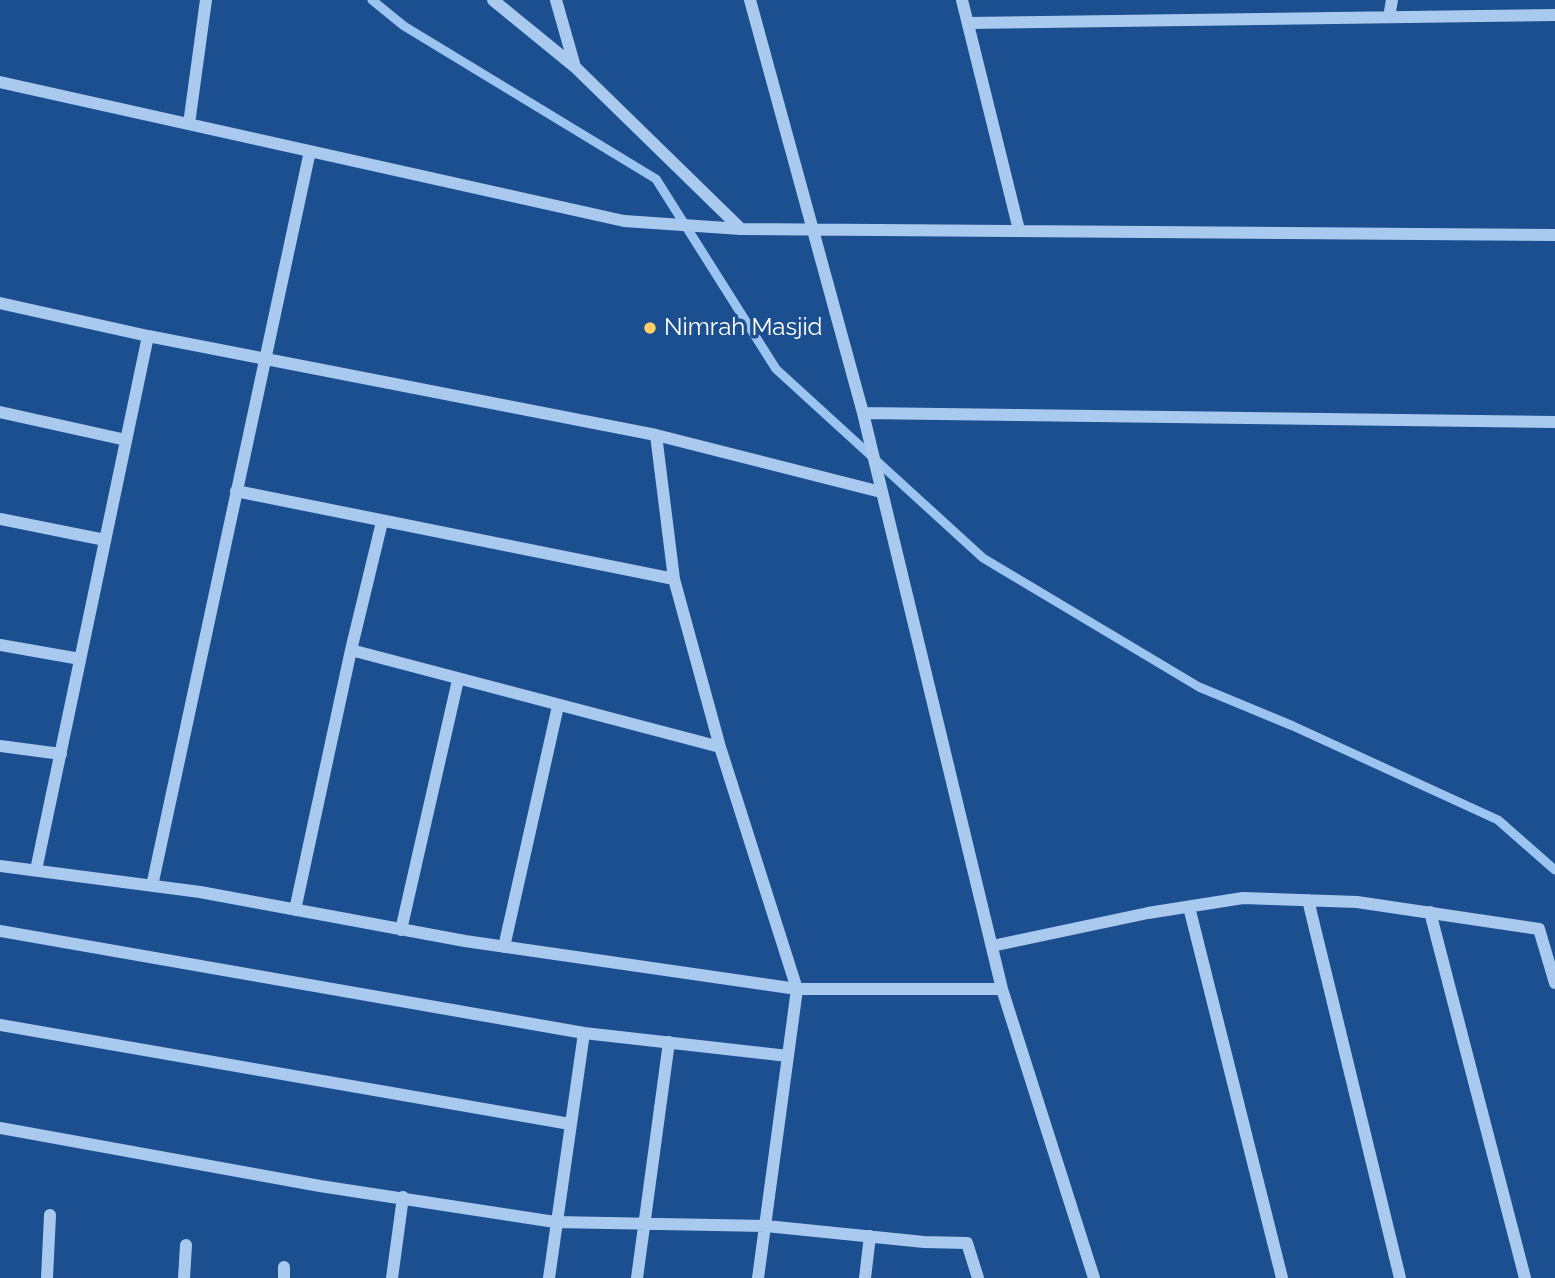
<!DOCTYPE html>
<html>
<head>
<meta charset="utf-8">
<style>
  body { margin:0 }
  canvas { display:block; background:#1b4f8f }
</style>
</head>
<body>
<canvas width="1555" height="1278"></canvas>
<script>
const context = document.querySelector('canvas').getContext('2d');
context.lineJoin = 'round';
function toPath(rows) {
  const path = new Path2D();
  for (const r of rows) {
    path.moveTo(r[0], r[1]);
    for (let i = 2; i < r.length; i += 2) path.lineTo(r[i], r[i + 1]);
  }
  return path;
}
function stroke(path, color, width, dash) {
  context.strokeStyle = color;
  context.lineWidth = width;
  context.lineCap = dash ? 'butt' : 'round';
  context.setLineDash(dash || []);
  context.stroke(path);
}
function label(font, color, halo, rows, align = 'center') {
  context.font = font + ' Raleway,sans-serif';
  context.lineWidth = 7;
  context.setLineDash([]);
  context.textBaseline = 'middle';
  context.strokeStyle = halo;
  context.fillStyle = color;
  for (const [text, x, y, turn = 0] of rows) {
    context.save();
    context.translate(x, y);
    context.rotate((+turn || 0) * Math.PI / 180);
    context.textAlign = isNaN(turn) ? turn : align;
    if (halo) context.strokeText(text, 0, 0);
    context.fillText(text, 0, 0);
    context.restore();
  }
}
const stream = toPath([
  [372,0,404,26,656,179,776,369,983,558,1199,687,1293,726,1498,820,1555,870]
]);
const minor = toPath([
  [493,0,575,67,741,229],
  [556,0,575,67],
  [750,0,863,413,1002,989,1094,1278],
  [962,0,1019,230],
  [1389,17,1392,0],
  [968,23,1555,15],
  [0,82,624,221,741,229,1555,235],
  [189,124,206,0],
  [0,303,148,336,656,435,881,492],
  [0,412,126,440],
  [863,413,1555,422],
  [656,435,674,579,720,747,797,989,758,1278],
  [236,491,674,579],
  [0,519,105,540],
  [382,522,351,650,720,747],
  [0,645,80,659],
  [0,746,61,754],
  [0,866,200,892,465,941,797,989,1002,989],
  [36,870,148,336],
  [152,886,310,151],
  [1308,900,1400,1278],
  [1189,907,1282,1278],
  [295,910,351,650],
  [1430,912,1525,1278],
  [401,930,458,680],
  [0,931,584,1033,788,1056],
  [992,946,1148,913,1243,898,1357,902,1539,929,1555,983],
  [504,947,558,706],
  [0,1025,570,1124],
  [0,1128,320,1186,555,1222,766,1226,924,1242,967,1243,978,1278],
  [47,1278,50,1215],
  [184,1278,186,1245],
  [284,1278,284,1267],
  [392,1278,403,1197],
  [549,1278,584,1033],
  [637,1278,669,1042],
  [865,1278,870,1236]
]);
const markers = [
  [650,328,7,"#ffd166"]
];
const poiNames = [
  ["Nimrah Masjid",664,328]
];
stroke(stream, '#9cc4f0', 9);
stroke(minor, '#a9c9ee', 12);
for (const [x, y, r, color] of markers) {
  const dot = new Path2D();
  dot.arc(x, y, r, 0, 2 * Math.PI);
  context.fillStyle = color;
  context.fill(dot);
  stroke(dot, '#1b4f8f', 2.5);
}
label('24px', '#fff', '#1b4f8f', poiNames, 'left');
</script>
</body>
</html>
